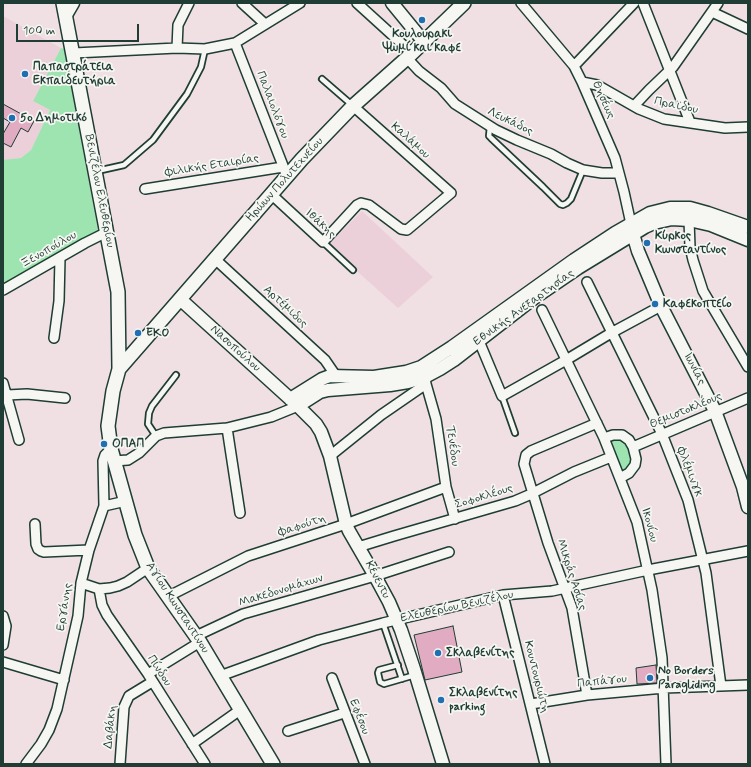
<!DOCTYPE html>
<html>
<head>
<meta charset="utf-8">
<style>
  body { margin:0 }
  #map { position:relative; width:751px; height:767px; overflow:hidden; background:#f0e0e3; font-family:Mynerve,sans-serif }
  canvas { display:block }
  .frame { position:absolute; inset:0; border:4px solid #1f3d34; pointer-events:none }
  .scale { position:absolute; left:16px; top:24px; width:123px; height:18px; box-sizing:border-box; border:2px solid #1f3d34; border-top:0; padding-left:5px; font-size:12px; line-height:14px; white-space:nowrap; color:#1f3d34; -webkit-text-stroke:3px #f6f6f2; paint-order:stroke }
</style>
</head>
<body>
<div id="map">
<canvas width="751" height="767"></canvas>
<div class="frame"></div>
<div class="scale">100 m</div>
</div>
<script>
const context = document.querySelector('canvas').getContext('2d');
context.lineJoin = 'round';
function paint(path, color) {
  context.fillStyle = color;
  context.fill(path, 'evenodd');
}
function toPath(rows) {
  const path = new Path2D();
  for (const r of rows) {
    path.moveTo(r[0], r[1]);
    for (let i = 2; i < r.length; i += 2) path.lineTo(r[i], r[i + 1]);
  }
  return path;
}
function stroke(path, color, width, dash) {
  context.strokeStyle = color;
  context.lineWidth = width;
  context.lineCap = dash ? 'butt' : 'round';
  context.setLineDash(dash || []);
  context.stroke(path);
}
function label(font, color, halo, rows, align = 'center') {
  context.font = font + ' Mynerve,sans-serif';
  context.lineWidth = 3.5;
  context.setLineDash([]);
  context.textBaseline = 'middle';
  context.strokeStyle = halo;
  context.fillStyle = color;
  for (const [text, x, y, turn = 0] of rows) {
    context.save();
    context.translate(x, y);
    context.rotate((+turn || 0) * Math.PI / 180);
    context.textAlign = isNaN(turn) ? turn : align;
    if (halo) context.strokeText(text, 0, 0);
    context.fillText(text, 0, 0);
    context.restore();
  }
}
const built = toPath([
  [3,16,61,48,33,101,50,110,31,150,21,158,4,161],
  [362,211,433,277,398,308,328,245]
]);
const green = toPath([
  [61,48,64,49,98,230,97,235,3,285,3,160,21,158,31,150,50,110,33,101],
  [613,437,622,440,628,449,631,461,630,467,622,473,609,440]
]);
const building = toPath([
  [3,104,34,121,28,132,21,128,11,147,3,143,3,134,10,122,3,118,3,104],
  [453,626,462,672,425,680,414,635,453,626],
  [656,665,657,683,637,684,636,668,656,665]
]);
const service = toPath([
  [322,79,352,105],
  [490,127,489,136,491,138,543,187,560,204,563,205,567,203,571,199,583,170],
  [97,171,124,165,153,140,187,94,201,67,205,49],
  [323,242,353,270],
  [502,396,515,433],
  [156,436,148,424,149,413,152,406,176,375],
  [383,623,402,679],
  [398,665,379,670,378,673,380,682,384,684,415,675]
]);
const minor = toPath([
  [242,3,265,24],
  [357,3,412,53],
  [521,3,574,66,582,82,615,158,624,192,631,224],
  [643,3,690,122],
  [712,12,748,29],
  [235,43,287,176],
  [177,48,178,25,189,3],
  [74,53,177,48,205,49,235,43,300,3],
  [407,58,419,71,441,88,455,104,496,130,517,140,551,154,567,163,583,170,602,173,619,173],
  [574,66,634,3],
  [582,82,597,85,639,109,664,119,725,128,748,127],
  [634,106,649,90,673,67,718,3],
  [145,189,283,167],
  [271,194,323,242,357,205,361,203,369,205,401,229,407,230,451,193,353,106],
  [689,220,690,247,693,260,703,291,748,367],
  [215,259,325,360,336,376],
  [587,282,662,434,688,500,706,573,721,686],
  [3,290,85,243,107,232],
  [542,310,604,438,637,522,652,590,662,658,666,764],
  [54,338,59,301,60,258],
  [479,341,502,396,566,360,611,333,661,306],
  [425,377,426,384,436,419,446,487,455,519],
  [3,383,19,440],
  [7,395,27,394,65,398],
  [227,428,240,513],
  [604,438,613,435,622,435,629,440,633,447,636,459,635,465,629,473,620,478],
  [633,447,748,398],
  [330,456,381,415,426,384],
  [114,461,128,460,139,453,156,436,164,433,227,428,271,417,298,406],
  [104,506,126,501],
  [35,524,36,544,38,549,41,551,44,552,89,550],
  [358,547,394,536,515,501,529,495,574,472,611,457],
  [81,583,99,589,110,588,118,586,127,582,148,568],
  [99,589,102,605,107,615,148,674,205,764],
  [503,595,545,764],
  [169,596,248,556,346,524,446,487],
  [3,616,6,626,3,645],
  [196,636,243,614,375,576,449,552],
  [3,662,64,680],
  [148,674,200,642],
  [220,676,319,640,383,623,503,595,552,591,648,570,748,551],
  [332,678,365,764],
  [587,695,572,608,548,543,524,464,526,455,531,451,597,423],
  [531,704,587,695,664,688,748,685],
  [288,731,344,713],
  [192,744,240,710],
  [26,764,41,744,49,730,57,709,78,616,81,583,89,550,104,506,103,461,105,455,111,449],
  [120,764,124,707,129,696,152,682]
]);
const tertiary = toPath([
  [392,3,424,42],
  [66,15,73,3],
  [631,227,638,251,661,306,715,411,743,487,748,507],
  [180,299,298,406,316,424,321,432,330,456,346,524,349,531,375,576,389,602,401,630,414,669,443,764],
  [290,399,322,379,330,376,374,377,406,372,421,367,452,347,574,260,615,233,650,213,670,208,690,208,708,213,748,227],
  [298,406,320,392,328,390,390,385,408,382,425,377,440,369,454,360,534,298,578,268,645,227,654,223,672,219,689,220,711,225,748,240]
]);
const secondary = toPath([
  [63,3,118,292,119,369,113,391,108,426,111,449,135,535,148,568,200,642,273,764],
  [119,369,302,159,353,106,407,58,464,3]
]);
const markers = [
  [422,20,4,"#1f6fb2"],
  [25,74,4,"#1f6fb2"],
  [12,118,4,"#1f6fb2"],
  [647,243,4,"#1f6fb2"],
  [655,304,4,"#1f6fb2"],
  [138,333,4,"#1f6fb2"],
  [104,444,4,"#1f6fb2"],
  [438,653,4,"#1f6fb2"],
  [650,678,4,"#1f6fb2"],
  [441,700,4,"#1f6fb2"]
];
const poiNames = [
  ["Κουλουρακι",422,34,"center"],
  ["Ψωμί και καφε",422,48,"center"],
  ["Παπαστράτεια",33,67],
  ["Εκπαιδευτήρια",33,81],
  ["5ο Δημοτικό",20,118],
  ["Κύρκος",655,236],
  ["Κωνσταντίνος",655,250],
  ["Καφεκοπτείο",663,304],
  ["EKO",146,333],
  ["ΟΠΑΠ",112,444],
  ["Σκλαβενίτης",446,653],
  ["No Borders",658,671],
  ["Paragliding",658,685],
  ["Σκλαβενίτης",449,693],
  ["parking",449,707]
];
const streetNames = [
  ["Θησέως",603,100,66],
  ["Παλαιολόγου",272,105,69],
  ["Πραϊδου",676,106,12],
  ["Λευκάδος",510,122,26],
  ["Καλάμου",410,141,42],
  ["Φιλικής Εταιρίας",212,166,-9],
  ["Ηρώων Πολυτεχνείου",285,180,-48],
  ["Βενιζέλου Ελευθερίου",99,191,79],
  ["Ιθάκης",320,224,43],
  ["Ξενοπούλου",49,250,-30],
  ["Αρτέμιδος",285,307,43],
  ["Εθνικής Ανεξαρτησίας",524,308,-36],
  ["Νασοπούλου",235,349,42],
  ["Ιωνίας",694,369,63],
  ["Θεμιστοκλέους",686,411,-23],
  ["Τενέδου",452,446,82],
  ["Φλέμινγκ",689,472,69],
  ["Σοφοκλέους",484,497,-17],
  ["Ικονίου",649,525,75],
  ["Φαφούτη",302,526,-18],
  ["Μικράς Ασίας",571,575,72],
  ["Κένεντυ",377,580,62],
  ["Μακεδονομάχων",281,591,-17],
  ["Εργάνης",65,607,-81],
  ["Ελευθερίου Βενιζέλου",457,607,-12],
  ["Αγίου Κωνσταντίνου",177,608,57],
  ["Πίνδου",159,671,57],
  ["Κουντουριώτη",536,677,76],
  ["Παπάγου",602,682,-6],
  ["Εφέσου",359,717,69],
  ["Δαβάκη",111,727,-84]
];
paint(built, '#ecd0d9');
paint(green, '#9ee4b1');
paint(building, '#e1abc1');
stroke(building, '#1f3d34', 1);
stroke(service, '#1f3d34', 8);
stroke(minor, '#1f3d34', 12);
stroke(tertiary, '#1f3d34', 15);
stroke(secondary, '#1f3d34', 16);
stroke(service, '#f6f6f2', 4.5);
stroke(minor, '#f6f6f2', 9);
stroke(tertiary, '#f6f6f2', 12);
stroke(secondary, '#f6f6f2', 13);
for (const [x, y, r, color] of markers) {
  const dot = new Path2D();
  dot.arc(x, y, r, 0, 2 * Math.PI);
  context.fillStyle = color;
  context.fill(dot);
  stroke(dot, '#f6f6f2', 1.5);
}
label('bold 12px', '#1f3d34', '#f6f6f2', poiNames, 'left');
label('12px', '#1f3d34', '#f6f6f2', streetNames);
</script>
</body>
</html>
